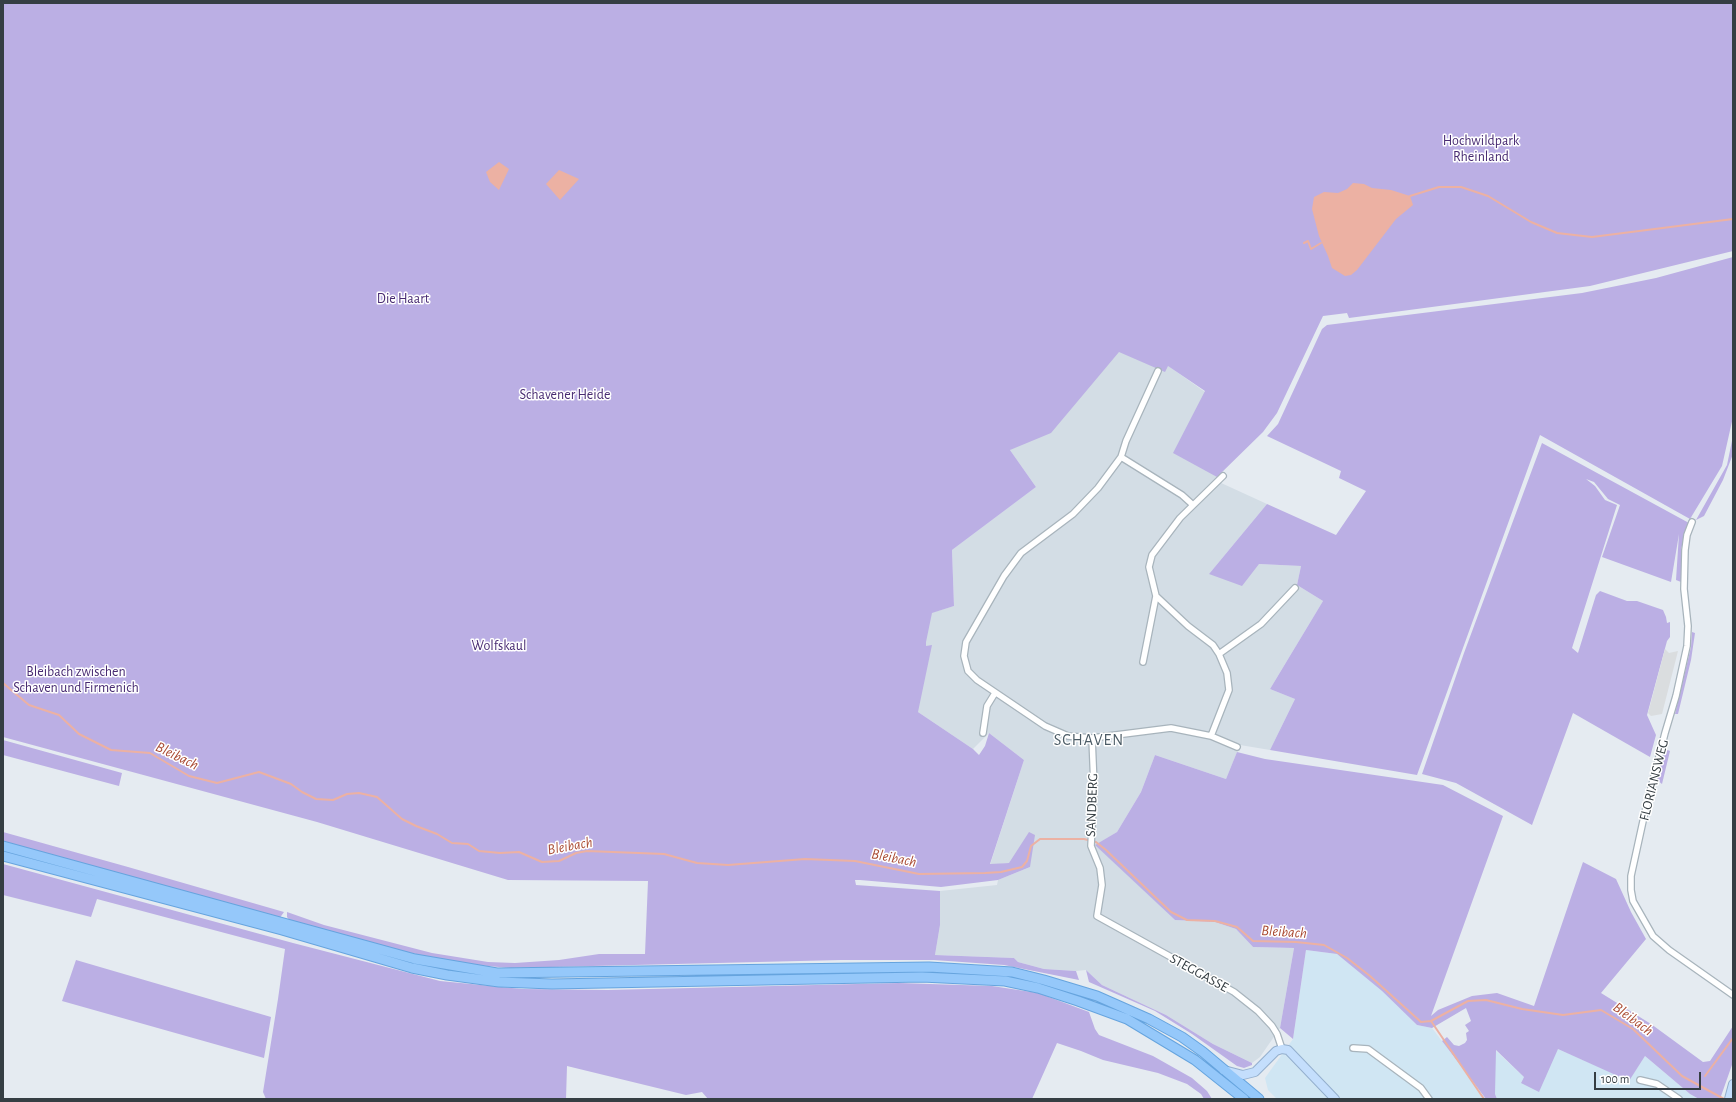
<!DOCTYPE html>
<html>
<head>
<meta charset="utf-8">
<style>
  body { margin:0 }
  #map { position:relative; width:1736px; height:1102px; overflow:hidden; background:#e5ebf1; font-family:"Alegreya Sans",sans-serif }
  canvas { display:block }
  .frame { position:absolute; inset:0; border:4px solid #353e43; pointer-events:none }
  .scale { position:absolute; left:1594px; top:1072px; width:107px; height:18px; box-sizing:border-box; border:2px solid #353e43; border-top:0; padding-left:5px; font-size:12px; line-height:14px; white-space:nowrap; color:#353e43; -webkit-text-stroke:3px #fff; paint-order:stroke }
</style>
</head>
<body>
<div id="map">
<canvas width="1736" height="1102"></canvas>
<div class="frame"></div>
<div class="scale">100 m</div>
</div>
<script>
const context = document.querySelector('canvas').getContext('2d');
context.lineJoin = 'round';
function paint(path, color) {
  context.fillStyle = color;
  context.fill(path, 'evenodd');
}
function toPath(rows) {
  const path = new Path2D();
  for (const r of rows) {
    path.moveTo(r[0], r[1]);
    for (let i = 2; i < r.length; i += 2) path.lineTo(r[i], r[i + 1]);
  }
  return path;
}
function stroke(path, color, width, dash) {
  context.strokeStyle = color;
  context.lineWidth = width;
  context.lineCap = dash ? 'butt' : 'round';
  context.setLineDash(dash || []);
  context.stroke(path);
}
function label(font, color, halo, rows, align = 'center') {
  context.font = font + ' "Alegreya Sans",sans-serif';
  context.lineWidth = 3;
  context.setLineDash([]);
  context.textBaseline = 'middle';
  context.strokeStyle = halo;
  context.fillStyle = color;
  for (const [text, x, y, turn = 0] of rows) {
    context.save();
    context.translate(x, y);
    context.rotate((+turn || 0) * Math.PI / 180);
    context.textAlign = isNaN(turn) ? turn : align;
    if (halo) context.strokeText(text, 0, 0);
    context.fillText(text, 0, 0);
    context.restore();
  }
}
const residential = toPath([
  [1118,351,1160,360,1205,392,1217,477,1219,482,1267,504,1209,574,1259,564,1301,566,1297,585,1323,601,1270,689,1295,699,1270,750,1240,745,1226,779,1155,755,1141,792,1117,832,1096,845,1175,920,1215,922,1236,929,1253,947,1294,948,1280,1028,1260,1057,1252,1063,1213,1044,1166,1015,1102,985,1086,970,1076,971,1044,969,1018,962,1014,958,935,955,940,925,940,891,997,885,998,880,1030,867,1009,863,990,865,1024,760,989,733,973,749,918,712,892,706,910,619,954,606,952,550,1036,487,1010,450]
]);
const commercial = toPath([
  [1306,950,1337,954,1382,991,1417,1025,1432,1028,1486,1099,1277,1099,1268,1090,1265,1078,1293,1039],
  [1558,1049,1629,1080,1645,1056,1690,1094,1699,1099,1497,1099,1495,1094,1495,1050,1524,1077,1521,1083]
]);
const green = toPath([
  [3,3,1733,3,1733,251,1590,286,1349,318,1347,313,1323,316,1277,413,1263,432,1217,477,1173,453,1205,391,1168,366,1165,372,1119,352,1051,433,1010,450,1036,487,952,550,954,606,932,613,926,642,926,646,932,645,918,712,973,749,979,755,985,746,989,733,1024,760,990,864,1009,863,1029,832,1035,835,1030,867,998,880,941,887,860,880,855,880,856,885,940,891,940,925,935,955,1014,958,1018,962,1044,969,1076,971,1079,980,1004,965,934,960,841,960,510,968,476,965,442,960,394,949,290,921,287,917,287,912,324,925,432,953,488,962,515,963,559,960,599,954,645,954,648,881,508,880,317,822,3,737],
  [1733,257,1733,417,1722,466,1690,519,1540,435,1417,775,1270,750,1295,699,1270,689,1323,601,1297,585,1301,566,1259,564,1242,586,1209,574,1267,504,1336,535,1366,491,1339,478,1341,471,1267,436,1278,424,1322,329,1327,325,1582,293,1656,278],
  [1733,436,1733,454,1723,480,1704,516,1696,520,1727,465],
  [1542,443,1689,523,1681,549,1681,582,1676,580,1679,534,1671,582,1602,557,1620,505,1608,499,1594,482,1586,479,1595,486,1605,500,1617,505,1572,648,1578,653,1596,595,1600,591,1627,601,1637,601,1663,610,1666,617,1667,623,1670,622,1670,637,1667,641,1647,715,1656,735,1650,757,1573,713,1532,825,1456,783,1422,774,1464,653],
  [1692,632,1695,633,1691,660,1678,714,1675,714,1691,647],
  [3,740,122,773,119,786,3,755],
  [1665,749,1670,751,1662,784,1657,780],
  [1237,752,1265,759,1443,785,1503,816,1431,1016,1438,1010,1472,996,1497,993,1534,1006,1583,862,1616,879,1631,912,1646,939,1601,993,1651,1024,1703,1062,1710,1061,1733,1026,1733,1062,1720,1099,1699,1099,1690,1094,1645,1056,1629,1081,1558,1049,1539,1092,1521,1083,1524,1077,1496,1050,1495,1094,1497,1099,1486,1099,1442,1041,1447,1037,1454,1045,1459,1046,1465,1043,1467,1040,1466,1033,1469,1031,1465,1025,1471,1021,1466,1008,1432,1028,1417,1025,1382,991,1337,954,1306,950,1293,1039,1280,1028,1294,948,1253,947,1236,929,1215,922,1175,920,1095,845,1117,832,1141,792,1155,755,1226,779],
  [3,832,128,867,284,912,279,919,3,841],
  [3,864,293,943,440,981,522,989,608,990,899,983,992,986,1038,993,1089,1012,1095,1029,1099,1035,1153,1056,1192,1078,1207,1091,1212,1099,1204,1099,1201,1094,1187,1084,1158,1073,1103,1060,1081,1051,1057,1043,1032,1099,708,1099,702,1092,686,1095,567,1066,566,1099,266,1099,263,1092,278,999,285,949,97,899,91,917,3,895],
  [76,960,271,1017,264,1058,62,1001],
  [1086,970,1102,985,1166,1015,1213,1044,1252,1063,1252,1065,1244,1068,1237,1066,1192,1034,1155,1011,1089,982]
]);
const parking = toPath([
  [1665,649,1669,653,1678,651,1662,714,1651,716,1648,713]
]);
const water = toPath([
  [499,162,509,169,499,190,490,182,486,172],
  [559,170,579,179,560,200,546,184],
  [1353,183,1364,184,1372,188,1391,190,1410,196,1413,205,1396,219,1357,270,1351,275,1345,276,1332,268,1328,256,1319,236,1312,209,1314,197,1324,192,1338,193,1347,189]
]);
const stream = toPath([
  [1410,196,1439,187,1461,187,1488,196,1531,222,1557,233,1592,237,1733,219],
  [1304,243,1308,241,1311,249,1321,243],
  [3,683,29,705,59,715,79,734,111,750,150,753,189,776,217,783,259,772,291,784,302,792,316,799,333,800,347,794,359,793,377,797,402,819,416,826,437,834,452,843,468,844,479,851,500,853,519,852,542,862,559,861,576,853,587,851,664,854,697,863,728,865,805,859,855,861,919,874,985,873,1001,872,1022,867,1027,861,1031,846,1040,839,1084,839,1096,842,1106,850,1171,912,1187,920,1215,921,1237,927,1253,941,1296,942,1324,945,1347,958,1370,976,1421,1022,1431,1021,1468,1001,1486,1000,1522,1009,1563,1015,1601,1010,1633,1029,1682,1076,1724,1099],
  [1431,1021,1484,1099],
  [1705,1076,1733,1038]
]);
const street = toPath([
  [1158,371,1126,441,1121,457,1098,488,1073,514,1021,553,1004,576,966,642,964,656,968,671,977,680,1045,726,1068,736,1092,738,1171,728,1211,736,1237,747],
  [1121,457,1182,495,1193,505],
  [1692,522,1687,535,1685,550,1684,589,1688,626,1687,646,1676,696,1665,733,1645,812,1631,876,1631,890,1633,901,1653,936,1669,950,1733,995],
  [1219,654,1261,624,1295,588],
  [1143,662,1156,596],
  [983,733,987,706,995,693],
  [1211,736,1229,690,1227,673,1219,654,1213,645,1188,626,1156,596,1149,567,1152,555,1180,518,1223,476],
  [1092,738,1094,786,1091,846,1100,868,1102,885,1097,916,1234,992,1258,1011,1272,1026,1277,1034,1282,1049],
  [1353,1048,1368,1049,1421,1088,1429,1099],
  [1640,1080,1657,1084,1679,1099]
]);
const secondary = toPath([
  [1224,1070,1243,1075,1255,1072,1276,1051,1282,1049,1288,1050,1335,1099],
  [1729,1099,1733,1084]
]);
const primary = toPath([
  [3,846,415,959,497,973,929,967,1012,972,1044,980,1097,996,1149,1019,1182,1037,1203,1052,1259,1099],
  [3,856,282,930,412,968,447,975,499,982,552,984,922,977,1005,981,1038,988,1078,1001,1127,1019,1195,1060,1244,1099]
]);
const parkNames = [
  ["Hochwildpark",1481,141],
  ["Rheinland",1481,157],
  ["Die Haart",403,299],
  ["Schavener Heide",565,395],
  ["Wolfskaul",499,646],
  ["Bleibach zwischen",76,672],
  ["Schaven und Firmenich",76,688]
];
const streetNames = [
  ["FLORIANSWEG",1654,780,-76],
  ["SANDBERG",1092,805,-88],
  ["STEGGASSE",1199,973,29]
];
const waterNames = [
  ["Bleibach",177,756,26],
  ["Bleibach",570,846,-10],
  ["Bleibach",894,858,11],
  ["Bleibach",1284,932,4],
  ["Bleibach",1633,1019,36]
];
const quarterNames = [
  ["SCHAVEN",1089,740]
];
paint(residential, '#d3dde5');
paint(commercial, '#d0e6f3');
paint(green, '#bbafe4');
paint(parking, '#dadddf');
paint(water, '#ecb1a3');
stroke(stream, '#ecb1a3', 2);
stroke(street, '#a8b4bc', 8);
stroke(secondary, '#94afcd', 10);
stroke(primary, '#66a4de', 11);
stroke(street, '#fff', 5.5);
stroke(secondary, '#c4defc', 8);
stroke(primary, '#95c8fa', 9);
label('14px', '#482b72', '#fff', parkNames);
label('14px', '#353e43', '#fff', streetNames);
label('italic 15px', '#aa4b33', '#fff', waterNames);
context.letterSpacing = '1px';
label('16px', '#4c5c66', '#fff', quarterNames);
context.letterSpacing = '0px';
</script>
</body>
</html>
